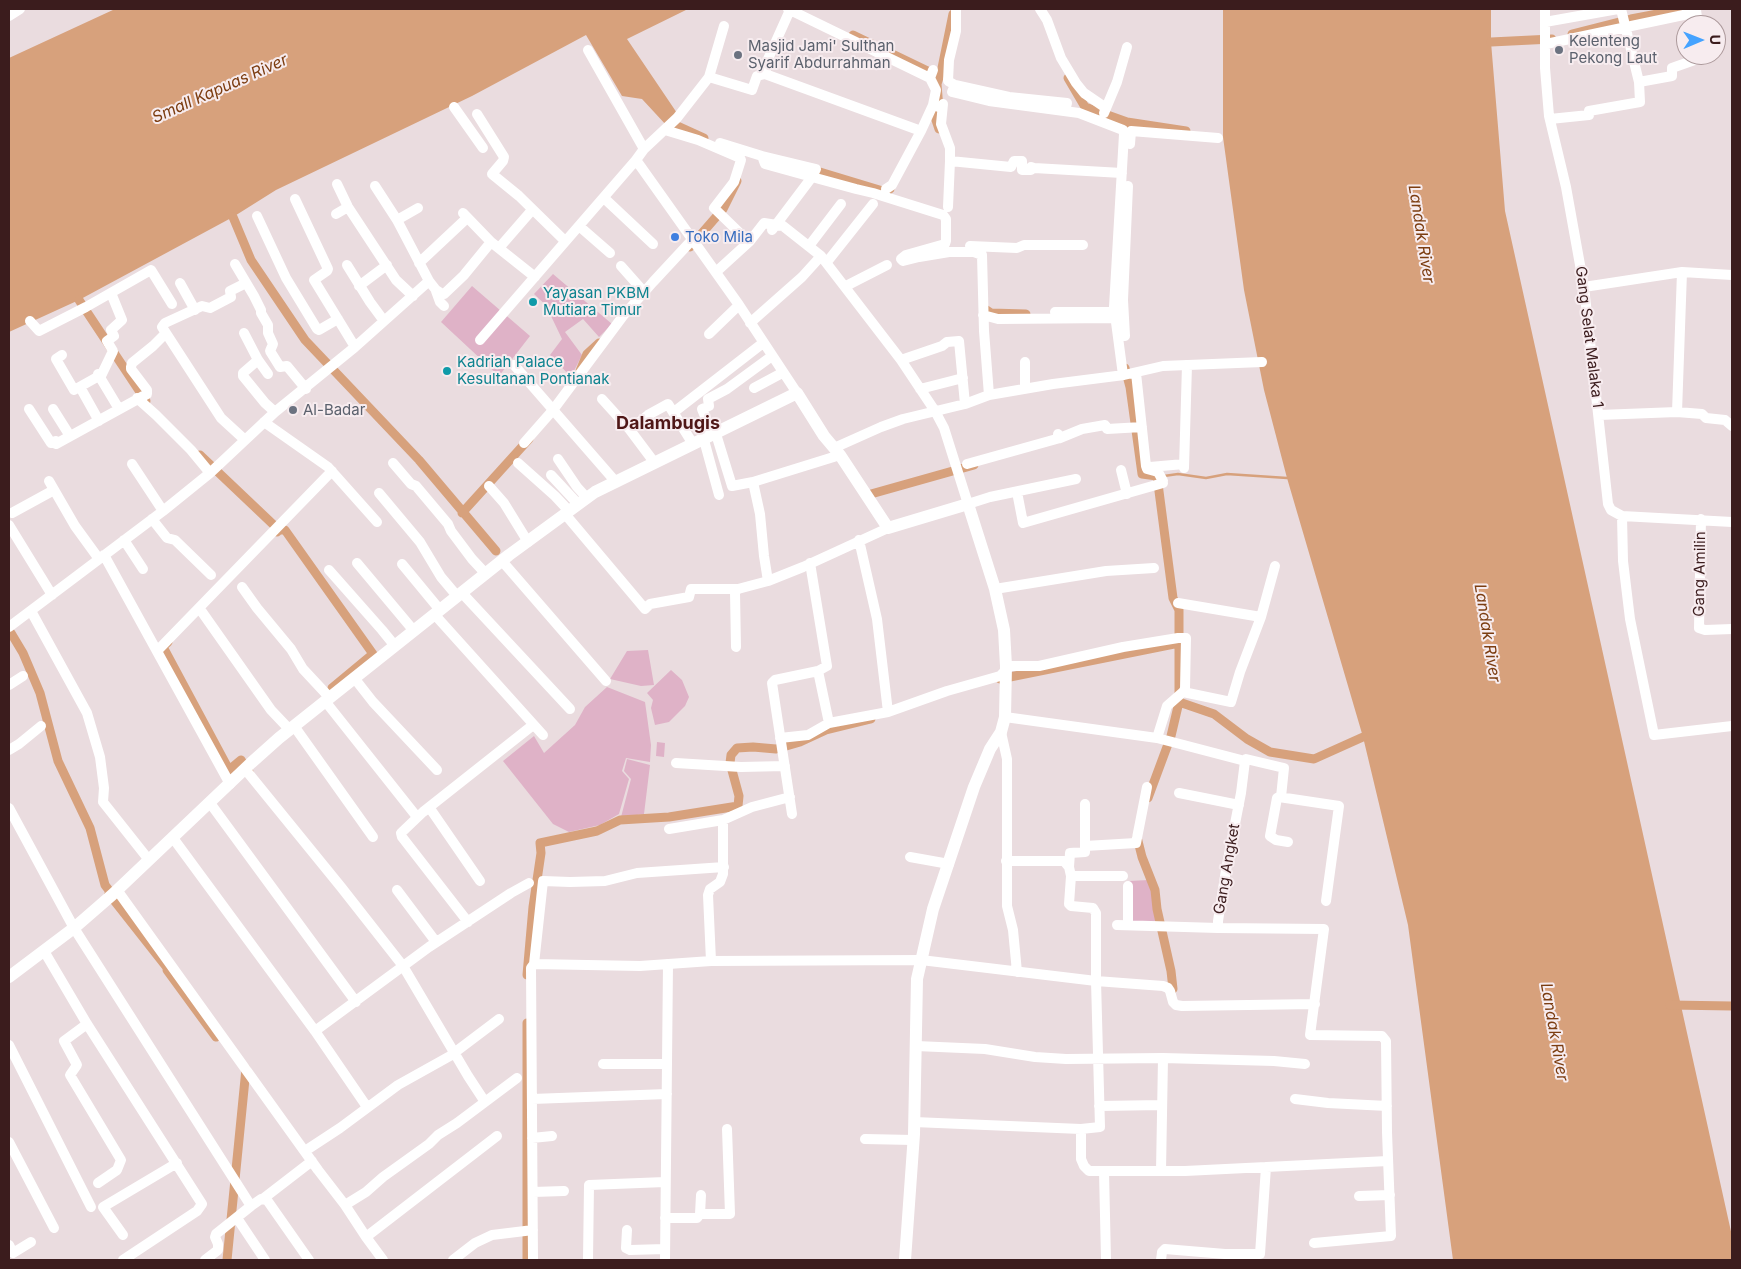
<!DOCTYPE html>
<html>
<head>
<meta charset="utf-8">
<style>
  body { margin:0 }
  #map { position:relative; width:1741px; height:1269px; overflow:hidden; background:#eadcdf; font-family:Inter,sans-serif }
  canvas { display:block }
  .frame { position:absolute; inset:0; border:10px solid #3b1c1d; pointer-events:none }
  .north { position:absolute; left:1676px; top:15px; width:50px; height:50px; box-sizing:border-box; background:#f7ecef; border:1px solid #ac999b; border-radius:50%; rotate:89deg; font-size:14px; font-weight:700; line-height:20px; text-align:center; color:#3b1c1d }
  .north::after { content:''; display:block; margin:auto; width:18px; height:22px; background:#45a3ff; clip-path:polygon(50% 0,100% 100%,50% 72%,0 100%) }
</style>
</head>
<body>
<div id="map">
<canvas width="1741" height="1269"></canvas>
<div class="frame"></div>
<div class="north">U</div>
</div>
<script>
const context = document.querySelector('canvas').getContext('2d');
context.lineJoin = 'round';
function paint(path, color) {
  context.fillStyle = color;
  context.fill(path, 'evenodd');
}
function toPath(rows) {
  const path = new Path2D();
  for (const r of rows) {
    path.moveTo(r[0], r[1]);
    for (let i = 2; i < r.length; i += 2) path.lineTo(r[i], r[i + 1]);
  }
  return path;
}
function stroke(path, color, width, dash) {
  context.strokeStyle = color;
  context.lineWidth = width;
  context.lineCap = dash ? 'butt' : 'round';
  context.setLineDash(dash || []);
  context.stroke(path);
}
function label(font, color, halo, rows, align = 'center') {
  context.font = font + ' Inter,sans-serif';
  context.lineWidth = 4;
  context.setLineDash([]);
  context.textBaseline = 'middle';
  context.strokeStyle = halo;
  context.fillStyle = color;
  for (const [text, x, y, turn = 0] of rows) {
    context.save();
    context.translate(x, y);
    context.rotate((+turn || 0) * Math.PI / 180);
    context.textAlign = isNaN(turn) ? turn : align;
    if (halo) context.strokeText(text, 0, 0);
    context.fillText(text, 0, 0);
    context.restore();
  }
}
const green = toPath([
  [553,274,612,324,599,337,583,319,565,332,582,355,571,377,550,355,562,339,551,316,552,311,534,294],
  [472,286,530,336,499,376,441,322],
  [648,650,654,685,641,686,610,679,627,651],
  [671,670,682,680,689,697,685,706,669,722,655,725,651,708,653,700,647,693],
  [607,687,645,702,651,745,650,762,626,758,622,771,629,779,619,814,600,825,569,832,553,824,503,761,534,736,544,753,575,725,585,707],
  [657,742,665,743,664,757,656,756],
  [627,759,650,765,644,814,621,817,631,779,624,771],
  [1149,880,1154,902,1156,916,1154,925,1128,924,1129,881]
]);
const water = toPath([
  [115,9,688,9,627,39,679,116,667,126,642,99,622,96,586,35,472,96,276,190,233,217,79,300,9,332,9,58],
  [1223,9,1491,9,1491,42,1505,211,1732,1236,1732,1260,1453,1260,1408,925,1363,737,1287,478,1264,390,1244,290,1223,137]
]);
const stream = toPath([
  [1164,476,1178,474,1206,478,1227,474,1287,478]
]);
const canal = toPath([
  [1572,34,1631,19,1684,9],
  [853,35,938,76],
  [1491,42,1552,39],
  [1068,78,1085,107,1127,122,1186,131],
  [671,123,704,138],
  [939,129,934,114,939,109,937,84,942,68,953,14],
  [1126,138,1127,122],
  [810,169,886,192,890,189],
  [233,217,251,260,305,340,419,460,496,551],
  [690,247,723,209,737,181],
  [79,300,146,401],
  [985,309,991,313,1026,314],
  [1125,368,1130,387,1142,474,1157,476,1173,598,1179,610,1179,702,1171,736,1148,798],
  [580,371,587,354,599,343],
  [200,455,279,530,277,532],
  [871,494,974,465],
  [462,513,529,439],
  [279,530,285,530,373,654,332,688],
  [9,632,11,633,23,653,40,693,58,761,90,828,105,885,114,897],
  [168,642,163,647,229,770,241,760,249,772],
  [1000,679,1179,643],
  [1179,702,1214,714,1247,739,1270,752,1314,759,1363,737],
  [1137,837,1142,857,1155,890,1157,909,1171,971,1173,989],
  [111,892,109,894,172,974],
  [167,970,216,1037],
  [527,975,533,907,541,853,540,843,597,831,620,820,669,817,738,806,739,796,730,763,731,755,737,748,753,747,776,749,800,742,826,730,871,719],
  [1670,1005,1732,1006],
  [527,1023,527,1260],
  [227,1260,246,1069,244,1067]
]);
const minor = toPath([
  [788,9,930,78],
  [956,9,956,31,949,60,948,81,955,85,1009,97,1067,103,1065,111],
  [1040,9,1047,20,1061,58,1076,83,1084,93,1106,108],
  [1545,9,1545,68,1549,116,1566,187,1584,287,1608,504,1611,510,1622,516,1732,522],
  [790,10,768,59,765,74,921,131,933,105],
  [1696,10,1698,25],
  [9,16,20,9],
  [1545,22,1618,9],
  [724,26,709,77,677,118,644,149,636,160,739,305,797,393],
  [1546,44,1693,13,1696,9],
  [588,50,644,149],
  [933,70,930,78,936,90,933,105,939,107],
  [709,77,752,90,757,76,765,74],
  [1639,82,1672,76,1672,68,1703,57,1703,55],
  [955,85,952,92,989,101,1079,113,1123,130,1124,134,1114,307,1123,375],
  [943,104,941,124,950,148,950,161],
  [454,107,483,148],
  [1104,113,1117,82,1127,47],
  [477,114,504,157,503,161,492,174,519,196,565,241],
  [1550,119,1589,115,1589,111,1640,102,1639,82,1621,9],
  [665,130,698,140,740,158,741,160,734,182,714,208,747,240,746,244],
  [720,143,762,156],
  [1130,144,1131,131,1218,138],
  [337,184,348,207,371,242,396,280,413,296],
  [375,186,397,220,429,281,436,290,442,294,444,294,464,275,491,242],
  [886,189,892,185,921,131],
  [604,198,653,244],
  [295,199,328,269,327,271,314,280,355,347],
  [948,207,950,161,1011,167,1014,161,1022,161,1022,170,1031,170,1031,167,1034,168,1122,173],
  [463,213,491,242,535,277],
  [336,214,348,207],
  [257,216,286,278,317,329,319,330,338,319],
  [397,220,418,208],
  [579,226,610,253],
  [772,230,812,177,816,169,762,156,765,164,812,177,856,189,873,193,943,215,946,219,946,241,945,244,906,255,901,259,903,261,919,257,949,252,974,252,982,255,984,331,989,395],
  [809,246,841,204],
  [970,246,1017,248,1024,245,1083,245],
  [499,248,532,210],
  [827,262,873,204],
  [419,263,467,218],
  [235,264,254,296,261,310,261,313,268,325,268,333,273,344,270,351,280,367,287,366,306,389],
  [347,265,370,302,384,321],
  [621,266,644,292],
  [716,272,750,241,764,223,783,226,821,256,901,360,935,411,944,428,968,504,990,497,1076,479],
  [180,283,195,310],
  [359,286,387,265],
  [846,286,887,265],
  [1584,287,1682,272,1732,275],
  [436,291,440,302,444,306],
  [1055,312,1114,312],
  [983,315,998,319,1115,318],
  [30,321,39,331,86,307,151,270,172,304],
  [750,323,802,277,821,256],
  [244,333,258,360,268,374],
  [709,334,739,305],
  [1125,336,1123,300,1128,186],
  [480,340,636,160],
  [62,355,56,359,74,390,99,376],
  [258,360,243,373,243,376,265,403,275,412],
  [901,360,942,346,947,342,959,341,965,404],
  [514,365,615,481],
  [1136,373,1146,466,1147,469,1158,472,1163,481],
  [98,374,119,409],
  [100,378,113,351,107,341,114,336,111,330,122,320,111,293],
  [80,387,99,421],
  [754,388,782,373],
  [920,389,963,378],
  [1025,389,1025,362],
  [137,398,156,415,191,450,210,473],
  [602,399,630,430,654,462],
  [29,409,51,443,56,441,58,443],
  [53,409,70,436],
  [674,412,763,343],
  [1677,412,1682,272],
  [1599,415,1677,412,1702,414,1706,418,1725,420,1732,426],
  [264,422,328,467,377,522],
  [630,430,648,415,668,404,693,444],
  [716,434,732,486,753,482,840,455],
  [1058,434,1060,438,1082,429,1105,425,1107,429,1142,427],
  [713,436,702,409,709,406,708,399,727,389,772,356],
  [245,440,221,418,162,327,165,323,202,306,210,308,231,297,230,291,246,283],
  [704,440,719,495],
  [524,443,553,410,623,316,653,282,692,240],
  [56,444,147,394,147,390,131,369,131,367,132,363,153,346,166,333],
  [834,448,881,427,903,419,965,404,989,395,1053,384,1124,375,1163,366,1262,362],
  [558,459,577,487,587,498],
  [393,463,411,484,416,486,448,524,451,531,472,559,486,574],
  [518,463,555,496,569,511],
  [132,464,163,511],
  [967,464,1060,438],
  [1150,467,1184,464],
  [1184,468,1187,365],
  [1121,470,1127,494],
  [551,475,578,504],
  [49,481,75,526,99,559],
  [753,482,760,514,764,556,768,581],
  [489,486,504,503,528,542],
  [1017,492,1023,523,1163,483],
  [379,493,420,542,441,577,457,596],
  [12,513,54,490],
  [565,514,645,609,650,604,689,597,691,589,738,589],
  [1622,516,1623,561,1630,619,1654,735,1732,726],
  [152,519,167,538,175,540,211,575],
  [1701,519,1699,628,1705,630,1732,629],
  [9,525,52,595],
  [124,540,143,569],
  [859,540,877,619,888,712],
  [104,555,230,784],
  [502,561,606,681],
  [357,563,414,631],
  [402,564,440,610],
  [329,570,382,630,395,646],
  [242,587,257,608,291,649,303,669,330,698],
  [995,589,1106,571,1154,568],
  [462,593,570,709],
  [1178,603,1261,617,1275,566],
  [31,611,87,713,100,757,104,788,103,802,149,860],
  [202,612,271,710,290,730],
  [435,615,543,735],
  [9,627,163,511,210,473,275,412,355,347,429,281],
  [736,647,735,592,738,589,768,581,803,567,888,528],
  [158,650,332,471],
  [1006,666,1039,666,1123,647,1178,638,1186,638,1185,689,1183,692,1167,706,1157,738],
  [818,671,829,723],
  [355,679,373,702,437,770],
  [9,685,23,676],
  [1183,692,1231,702,1240,672,1261,617],
  [325,701,417,817],
  [1005,717,1157,738,1245,761,1241,793,1226,870,1218,921,1218,928,1324,929,1310,1035,1382,1036,1386,1041,1387,1132,1391,1236,1314,1243],
  [294,726,373,837],
  [1001,732,1007,759,1007,906,1013,930,1017,972],
  [780,738,808,735,829,723,888,712,947,691,1000,676,1006,670],
  [9,750,19,744,41,726],
  [1245,761,1246,759,1284,768,1281,797],
  [676,763,741,767,785,766],
  [245,769,341,887,403,966,468,1076,485,1102],
  [1179,793,1239,805],
  [210,803,356,1002],
  [1085,804,1085,846,1136,843,1147,787],
  [429,807,480,881],
  [9,808,74,928,251,1206,216,1234,215,1237,218,1244,218,1250,205,1260],
  [792,814,772,683,775,680,818,671,827,666,810,563],
  [669,829,723,820,752,807,790,797],
  [173,838,315,1031,367,1107],
  [1288,842,1276,840,1270,836,1277,798,1279,797,1339,806,1326,901],
  [910,857,949,864],
  [1006,861,1064,861,1069,867,1071,876,1123,876],
  [1069,867,1070,853,1085,852,1085,846],
  [1128,886,1128,924],
  [117,890,318,1170,345,1205,366,1237,383,1260],
  [397,890,436,942],
  [468,922,402,837,401,833,423,812,533,725],
  [1117,925,1218,928],
  [44,951,87,1024,202,1204,197,1211,123,1260],
  [711,961,708,895,710,889,720,882,723,874,723,820],
  [534,964,543,881,570,882,605,881,637,873,724,867],
  [87,1024,64,1041,77,1065,70,1075,121,1160,117,1170,98,1183],
  [315,1031,429,947,511,893,529,883],
  [9,1045,91,1207],
  [916,1046,985,1049,1035,1057,1066,1059,1163,1058,1274,1061,1305,1064],
  [603,1064,667,1064],
  [532,1099,667,1094],
  [1295,1099,1328,1103,1387,1106],
  [1099,1106,1162,1105],
  [914,1122,1081,1129,1100,1127,1096,981,1096,913,1093,908,1071,906,1069,904,1071,876],
  [1081,1129,1081,1159,1084,1166,1089,1171,1185,1171,1388,1161],
  [532,1138,552,1136],
  [865,1139,913,1140],
  [9,1142,54,1228],
  [305,1151,340,1128,398,1085,450,1056,499,1019],
  [1104,1171,1106,1260],
  [1161,1171,1163,1058],
  [533,1192,564,1191],
  [1359,1196,1390,1195],
  [264,1198,312,1161],
  [345,1205,366,1192,383,1177,429,1144,438,1135,457,1123,517,1078],
  [251,1206,261,1199,267,1200,309,1260],
  [700,1214,730,1214,727,1129],
  [237,1218,265,1260],
  [665,1218,697,1218,700,1214,701,1195],
  [627,1230,626,1248,630,1250,665,1249],
  [123,1235,103,1207,177,1163],
  [366,1237,497,1136],
  [9,1245,13,1253,31,1242],
  [453,1260,475,1243,492,1235,533,1230],
  [533,1260,531,968,534,964,640,966,711,961,921,960,1096,981,1163,986,1168,988,1170,991,1173,1002,1176,1005,1182,1006,1315,1004],
  [588,1260,589,1185,665,1182],
  [665,1260,668,964],
  [1161,1260,1162,1252,1165,1249,1225,1254,1260,1254,1266,1167]
]);
const tertiary = toPath([
  [9,977,74,928,112,895,251,763,279,738,509,555,565,514,595,492,797,393,824,436,840,455,888,528,968,504,995,589,1004,630,1006,666,1005,717,1001,732,990,749,974,787,933,909,917,979,914,1134,905,1260]
]);
const markers = [
  [1559,50,5,"#6b7280"],
  [738,55,5,"#6b7280"],
  [675,237,5,"#3f7fe0"],
  [533,302,5,"#0f9aa8"],
  [447,371,5,"#0f9aa8"],
  [293,410,5,"#6b7280"]
];
const worshipNames = [
  ["Kelenteng",1569,41],
  ["Pekong Laut",1569,58],
  ["Masjid Jami' Sulthan",748,46],
  ["Syarif Abdurrahman",748,63],
  ["Al-Badar",303,410]
];
const shopNames = [
  ["Toko Mila",685,237]
];
const cultureNames = [
  ["Yayasan PKBM",543,293],
  ["Mutiara Timur",543,310],
  ["Kadriah Palace",457,362],
  ["Kesultanan Pontianak",457,379]
];
const streetNames = [
  ["Gang Selat Malaka 1",1589,337,83],
  ["Gang Amilin",1700,574,-89],
  ["Gang Angket",1227,869,-80]
];
const waterNames = [
  ["Small Kapuas River",220,89,-24],
  ["Landak River",1421,234,81],
  ["Landak River",1487,633,81],
  ["Landak River",1554,1032,80]
];
const quarterNames = [
  ["Dalambugis",668,424]
];
paint(green, '#dfb2c7');
paint(water, '#d7a17c');
stroke(stream, '#d7a17c', 2.5);
stroke(canal, '#d7a17c', 9);
stroke(minor, '#fff', 10);
stroke(tertiary, '#fff', 12);
for (const [x, y, r, color] of markers) {
  const dot = new Path2D();
  dot.arc(x, y, r, 0, 2 * Math.PI);
  context.fillStyle = color;
  context.fill(dot);
  stroke(dot, '#f7ecef', 2);
}
label('15px', '#5b616d', '#f7ecef', worshipNames, 'left');
label('15px', '#366cbe', '#f7ecef', shopNames, 'left');
label('15px', '#0d838f', '#f7ecef', cultureNames, 'left');
label('15px', '#3b1c1d', '#f7ecef', streetNames);
label('italic 16px', '#7c3d11', '#f7ecef', waterNames);
label('bold 18px', '#4f1717', '#f7ecef', quarterNames);
</script>
</body>
</html>
